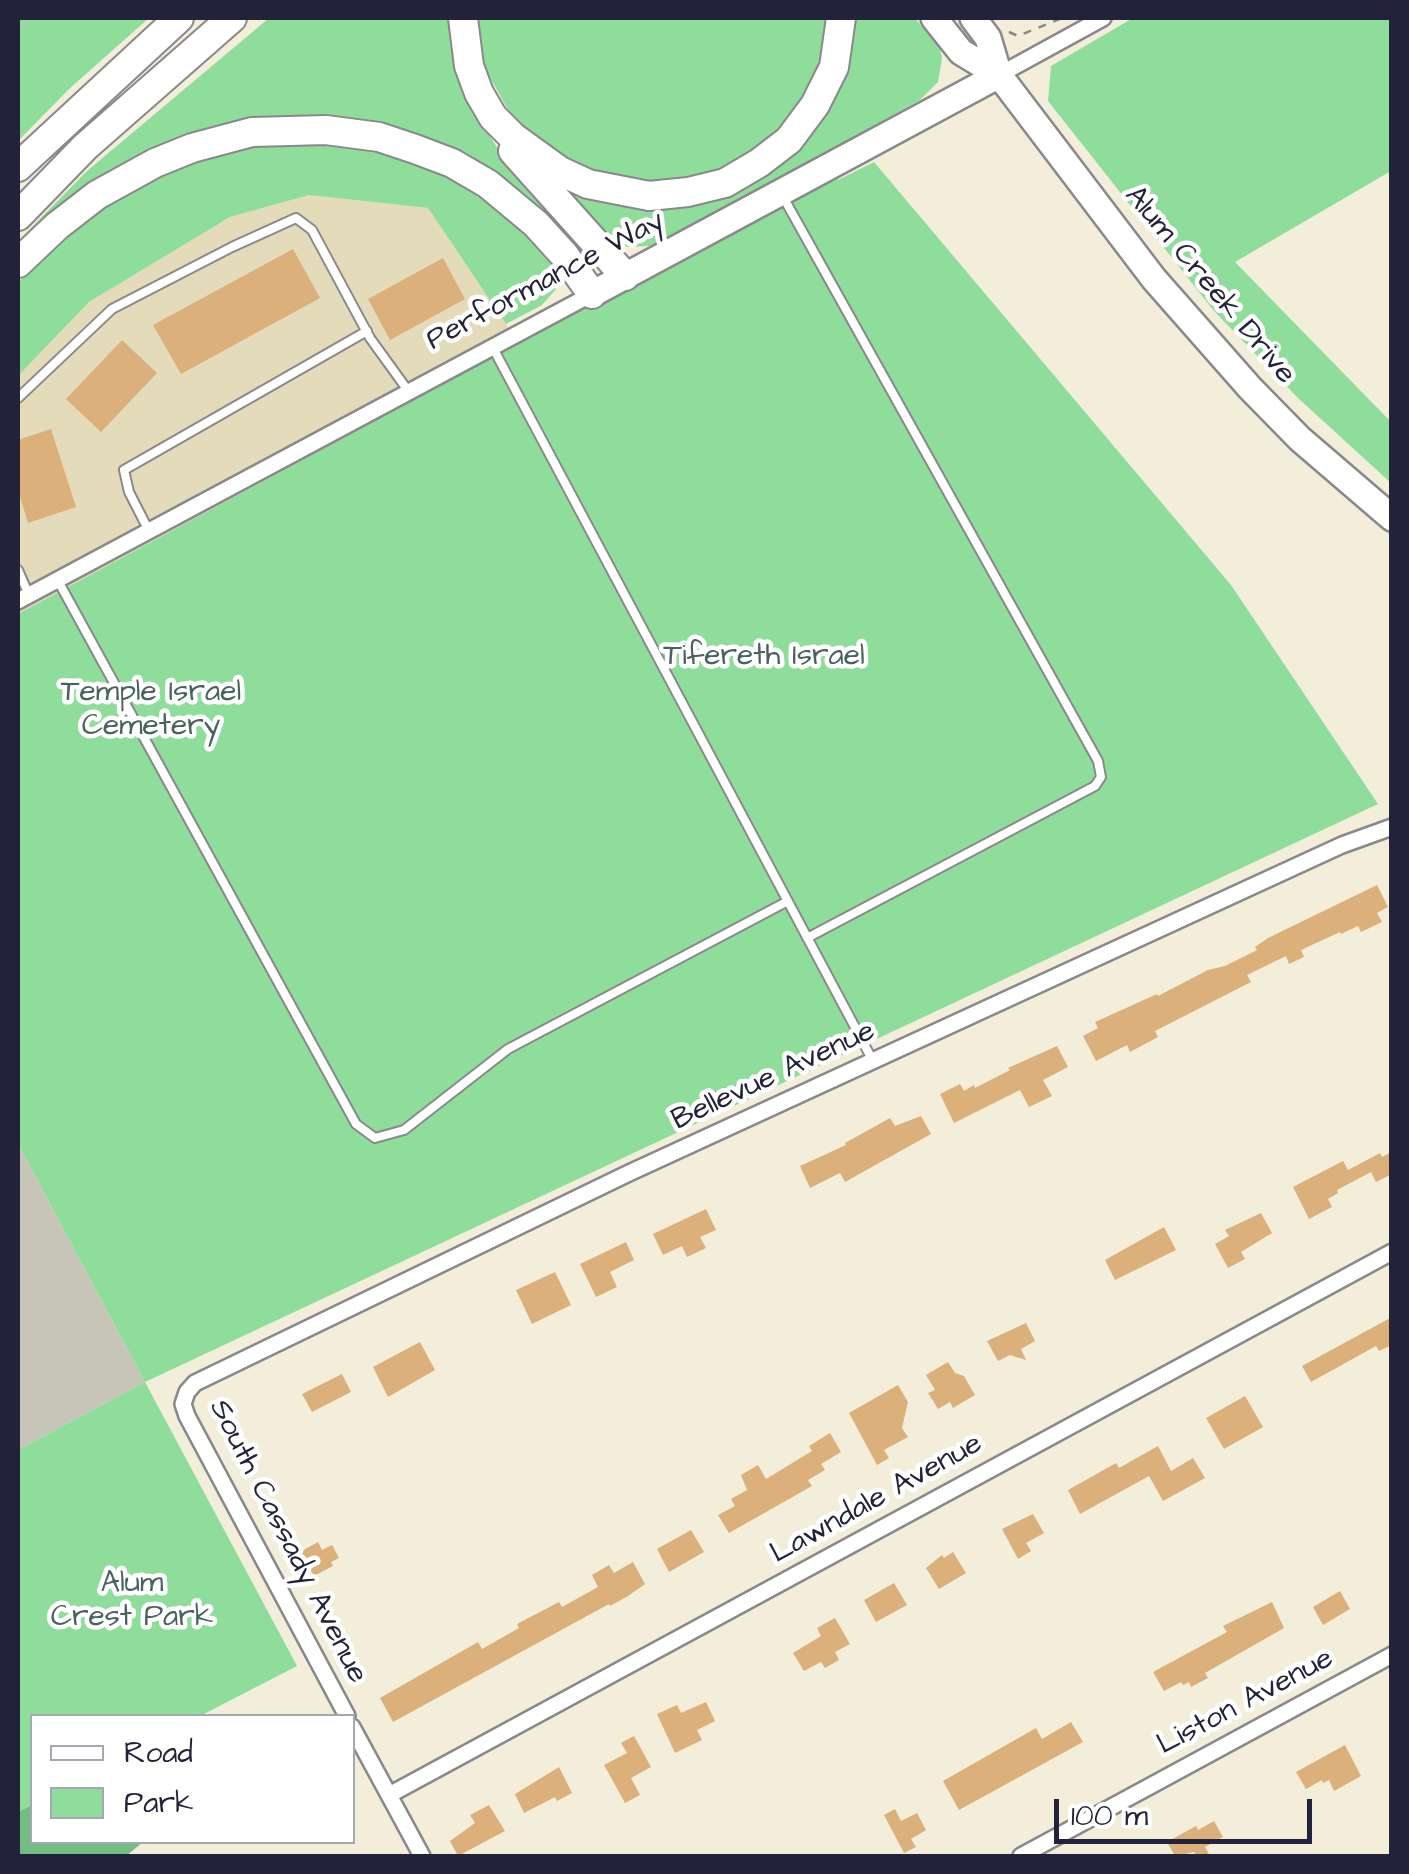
<!DOCTYPE html>
<html>
<head>
<meta charset="utf-8">
<style>
  body { margin:0 }
  #map { position:relative; width:1409px; height:1874px; overflow:hidden; background:#f2eeda; font-family:"Architects Daughter",sans-serif }
  canvas { display:block }
  .frame { position:absolute; inset:0; border:20px solid #22223b; pointer-events:none }
  .legend { position:absolute; left:30px; top:1714px; width:325px; height:130px; box-sizing:border-box; background:#fff; border:2px solid #a7a7b1; margin:0; padding:12px 18px; list-style:none; font-size:30px; color:#22223b }
  .legend li { display:flex; align-items:center; gap:20px; height:50px }
  .legend b { width:50px; border:2px solid #a7a7b1 }
  .scale { position:absolute; left:1054px; top:1799px; width:258px; height:45px; box-sizing:border-box; border:5px solid #22223b; border-top:0; padding-left:12px; font-size:30px; line-height:35px; white-space:nowrap; color:#22223b; -webkit-text-stroke:8px #fff; paint-order:stroke }
</style>
</head>
<body>
<div id="map">
<canvas width="1409" height="1874"></canvas>
<div class="frame"></div>
<ul class="legend">
<li><b style="height:12px;background:#fff"></b>Road</li>
<li><b style="height:28px;background:#8fdd9b"></b>Park</li>
</ul>
<div class="scale">100 m</div>
</div>
<script>
const context = document.querySelector('canvas').getContext('2d');
context.lineJoin = 'round';
function paint(path, color) {
  context.fillStyle = color;
  context.fill(path, 'evenodd');
}
function toPath(rows) {
  const path = new Path2D();
  for (const r of rows) {
    path.moveTo(r[0], r[1]);
    for (let i = 2; i < r.length; i += 2) path.lineTo(r[i], r[i + 1]);
  }
  return path;
}
function stroke(path, color, width, dash) {
  context.strokeStyle = color;
  context.lineWidth = width;
  context.lineCap = dash ? 'butt' : 'round';
  context.setLineDash(dash || []);
  context.stroke(path);
}
function label(font, color, halo, rows, align = 'center') {
  context.font = font + ' "Architects Daughter",sans-serif';
  context.lineWidth = 9;
  context.setLineDash([]);
  context.textBaseline = 'middle';
  context.strokeStyle = halo;
  context.fillStyle = color;
  for (const [text, x, y, turn = 0] of rows) {
    context.save();
    context.translate(x, y);
    context.rotate((+turn || 0) * Math.PI / 180);
    context.textAlign = isNaN(turn) ? turn : align;
    if (halo) context.strokeText(text, 0, 0);
    context.fillText(text, 0, 0);
    context.restore();
  }
}
const built = toPath([
  [309,195,428,208,506,324,515,345,18,614,18,376,89,302,230,217]
]);
const industrial = toPath([
  [18,1144,145,1382,18,1450]
]);
const green = toPath([
  [18,18,149,18,69,89,18,141],
  [269,18,449,18,450,44,458,75,477,115,496,146,588,248,591,258,507,188,456,156,253,123,24,242,20,239,87,171],
  [475,18,828,18,825,50,798,107,775,136,737,163,690,181,649,185,602,179,533,140,507,108,487,72,475,35],
  [850,18,915,18,940,48,942,58,938,82,920,100,685,230,649,246,628,247,613,242,555,182,604,198,770,165],
  [1133,18,1391,18,1391,171,1235,262,1391,422,1391,483,1299,399,1214,311,1048,101,1051,66],
  [304,140,373,146,430,165,465,184,547,249,558,266,557,288,542,305,506,324,428,208,309,195,230,217,89,302,18,376,18,282,86,219,141,178,250,144],
  [874,162,1231,585,1378,804,145,1382,297,1666,200,1716,32,1716,32,1805,18,1812,18,1450,145,1382,18,1144,18,614,807,187,840,179]
]);
const forest = toPath([
  [32,1805,32,1842,143,1842,126,1856,18,1856,18,1812]
]);
const building = toPath([
  [293,249,320,298,181,374,153,325],
  [443,258,465,299,390,340,368,299],
  [122,340,157,373,101,432,66,399],
  [51,429,76,507,28,523,18,490,18,440],
  [1377,885,1388,907,1377,913,1382,922,1361,932,1358,926,1341,934,1340,932,1301,950,1304,957,1289,964,1286,956,1247,975,1251,982,1155,1031,1158,1037,1130,1052,1127,1045,1096,1061,1083,1036,1098,1028,1095,1022,1157,994,1158,996,1208,970,1225,966,1257,950,1255,947,1268,938],
  [1057,1046,1068,1067,1043,1080,1052,1096,1029,1107,1020,1090,954,1123,940,1094,960,1084,964,1091,974,1085,975,1088,1010,1070,1008,1068],
  [921,1116,931,1134,845,1182,840,1173,810,1188,800,1166,846,1145,845,1143,890,1118,895,1126],
  [1392,1152,1392,1174,1376,1182,1371,1172,1337,1190,1338,1193,1328,1199,1332,1207,1309,1219,1293,1187,1343,1161,1348,1170,1380,1153,1382,1157],
  [706,1209,716,1230,700,1237,706,1248,687,1257,682,1246,663,1255,653,1234],
  [1261,1213,1272,1233,1241,1252,1245,1259,1228,1268,1215,1244,1229,1236,1225,1230],
  [1164,1227,1176,1250,1115,1280,1105,1260],
  [626,1242,634,1260,610,1272,617,1287,596,1297,580,1264],
  [555,1272,571,1305,532,1324,516,1290],
  [1392,1317,1392,1345,1379,1351,1376,1346,1311,1382,1302,1366],
  [1026,1323,1035,1341,1021,1349,1026,1360,1010,1355,998,1361,987,1341],
  [420,1342,435,1370,388,1397,373,1367],
  [948,1362,955,1373,964,1376,975,1395,953,1408,950,1402,938,1409,928,1393,935,1390,926,1375],
  [342,1374,351,1392,312,1412,302,1394],
  [898,1385,908,1402,902,1428,908,1437,884,1450,889,1458,877,1465,849,1413],
  [1245,1396,1263,1427,1224,1449,1206,1418],
  [830,1433,841,1452,821,1464,825,1470,808,1480,812,1486,729,1533,718,1515,735,1506,731,1499,747,1490,741,1475,758,1465,766,1479,812,1451,809,1446],
  [1158,1446,1171,1471,1193,1458,1205,1478,1163,1501,1149,1476,1080,1514,1068,1490,1116,1463,1119,1468],
  [1033,1514,1044,1533,1026,1543,1031,1551,1018,1559,1002,1529],
  [691,1530,704,1552,669,1572,657,1549],
  [318,1542,322,1550,332,1545,339,1558,331,1562,333,1566,314,1576,300,1552],
  [953,1552,966,1573,939,1589,926,1568,942,1555,944,1558],
  [633,1562,645,1584,628,1596,610,1606,609,1604,393,1722,380,1698,478,1642,482,1649,519,1628,517,1624,559,1602,562,1607,598,1587,592,1575,609,1565,614,1573],
  [894,1583,907,1605,876,1622,864,1600],
  [1340,1591,1350,1609,1323,1625,1313,1607],
  [1272,1602,1284,1628,1205,1673,1208,1678,1191,1687,1189,1682,1183,1685,1181,1682,1164,1691,1153,1672,1227,1632,1223,1626],
  [835,1618,850,1644,835,1652,839,1660,825,1668,821,1662,804,1671,793,1653,821,1636,817,1628],
  [706,1702,715,1721,697,1730,702,1740,675,1753,657,1714,677,1705,681,1713],
  [1071,1722,1083,1742,959,1810,943,1781,1036,1728,1042,1739],
  [634,1736,651,1767,631,1778,640,1795,625,1803,604,1765,627,1753,621,1743],
  [1345,1745,1361,1776,1334,1791,1329,1780,1323,1783,1322,1780,1306,1789,1296,1772],
  [559,1767,572,1793,557,1801,555,1797,524,1813,515,1794],
  [489,1805,505,1831,458,1856,450,1841,475,1823,470,1815],
  [895,1809,901,1821,917,1813,926,1830,911,1839,916,1847,904,1853,884,1815],
  [1214,1821,1223,1837,1205,1847,1210,1856,1198,1856,1194,1852,1175,1856,1167,1842,1196,1826,1198,1830]
]);
const path = toPath([
  [1009,32,1018,36,1062,18]
]);
const service = toPath([
  [782,195,1098,761,1101,777,1095,786,807,938],
  [493,348,873,1061],
  [18,398,112,309,232,247,296,218,312,230,370,338,409,392],
  [149,531,129,492,124,470,367,331],
  [18,570,29,595],
  [57,579,356,1124,375,1138,404,1130,508,1049,788,901]
]);
const minor = toPath([
  [999,75,1103,18],
  [18,601,592,294],
  [347,1716,187,1416,183,1404,187,1392,195,1383,629,1173,1342,845,1392,827],
  [352,1727,422,1856],
  [389,1795,1392,1252],
  [1021,1856,1392,1655]
]);
const primary = toPath([
  [934,18,961,52,999,75],
  [973,18,988,38,999,75,1154,279,1250,388,1300,439,1392,518],
  [592,294,999,75]
]);
const motorway = toPath([
  [463,18,469,66,479,93,493,117,513,137,560,171,588,184,649,196,688,192,725,183,759,163,789,140,815,105,834,67,841,18],
  [513,151,625,276],
  [18,167,179,18],
  [18,216,85,147,232,18],
  [18,263,57,226,97,195,155,163,192,148,252,132,326,130,379,137,415,149,452,163,488,184,536,224,565,256,592,294]
]);
const streetNames = [
  ["Performance Way",546,282,-28],
  ["Alum Creek Drive",1209,286,50],
  ["Bellevue Avenue",774,1077,-25],
  ["Lawndale Avenue",877,1500,-29],
  ["South Cassady Avenue",287,1542,63],
  ["Liston Avenue",1246,1703,-28]
];
const parkNames = [
  ["Tifereth Israel",764,658],
  ["Temple Israel",151,694],
  ["Cemetery",151,728],
  ["Alum",132,1585],
  ["Crest Park",132,1619]
];
paint(built, '#e4dbba');
paint(industrial, '#c6c5b8');
paint(green, '#8fdd9b');
paint(forest, '#73bc83');
paint(building, '#dcb07b');
stroke(service, '#8a888a', 12);
stroke(minor, '#8a888a', 20);
stroke(primary, '#8a888a', 30);
stroke(motorway, '#8a888a', 32);
stroke(path, '#8a888a', 2.5, [8, 8]);
stroke(service, '#fff', 8);
stroke(minor, '#fff', 15);
stroke(primary, '#fff', 25);
stroke(motorway, '#fff', 28);
label('30px', '#22223b', '#fff', streetNames);
label('30px', '#48635d', '#fff', parkNames);
</script>
</body>
</html>
